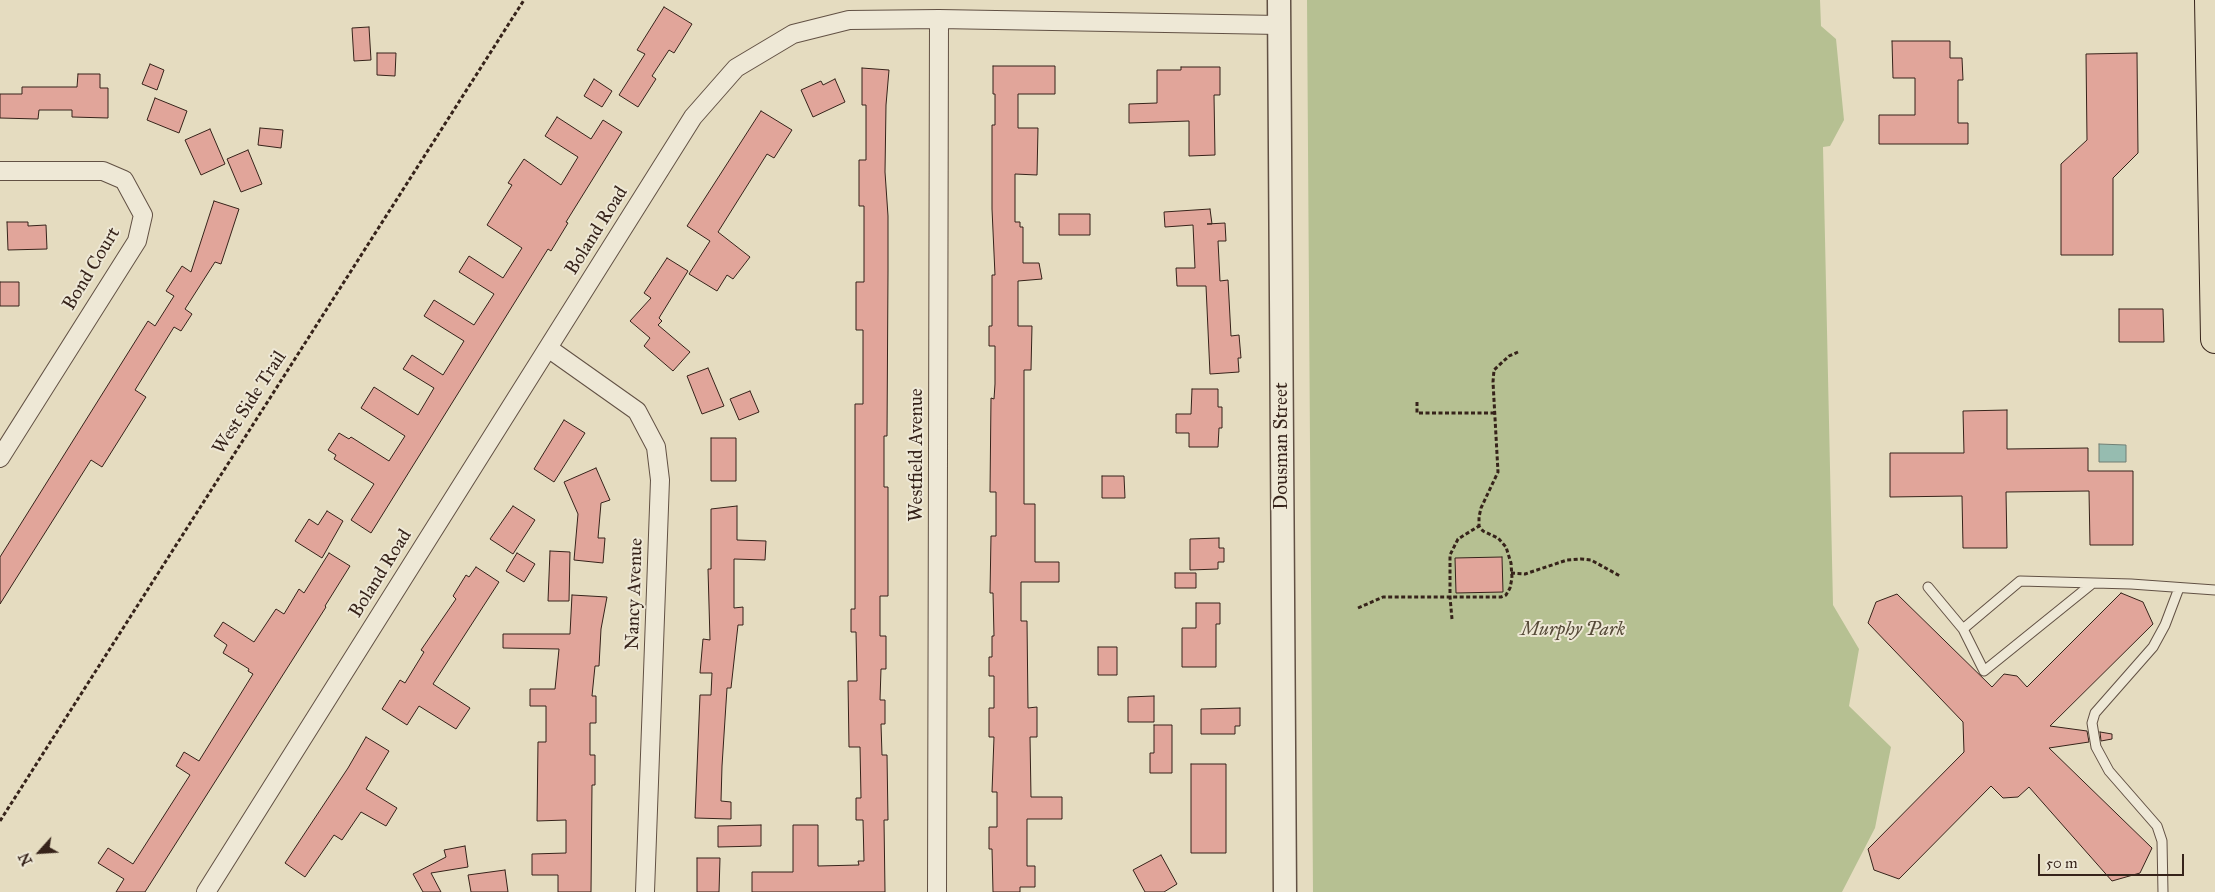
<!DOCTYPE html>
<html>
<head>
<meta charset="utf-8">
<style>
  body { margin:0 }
  #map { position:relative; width:2215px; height:892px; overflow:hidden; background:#e5dcc0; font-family:"IM FELL Great Primer",serif }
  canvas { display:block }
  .north { position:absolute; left:15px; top:827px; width:50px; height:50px; -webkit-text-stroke:4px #eee8d6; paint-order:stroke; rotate:244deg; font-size:14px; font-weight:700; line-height:20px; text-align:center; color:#36231a }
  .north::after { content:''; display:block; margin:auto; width:18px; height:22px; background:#36231a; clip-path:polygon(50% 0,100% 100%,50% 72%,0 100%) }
  .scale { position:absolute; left:2038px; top:854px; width:146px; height:22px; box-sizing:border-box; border:2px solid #36231a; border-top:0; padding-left:6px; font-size:15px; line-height:18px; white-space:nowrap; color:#36231a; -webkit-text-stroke:4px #eee8d6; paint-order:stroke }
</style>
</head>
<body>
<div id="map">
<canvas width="2215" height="892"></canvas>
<div class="north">N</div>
<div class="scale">50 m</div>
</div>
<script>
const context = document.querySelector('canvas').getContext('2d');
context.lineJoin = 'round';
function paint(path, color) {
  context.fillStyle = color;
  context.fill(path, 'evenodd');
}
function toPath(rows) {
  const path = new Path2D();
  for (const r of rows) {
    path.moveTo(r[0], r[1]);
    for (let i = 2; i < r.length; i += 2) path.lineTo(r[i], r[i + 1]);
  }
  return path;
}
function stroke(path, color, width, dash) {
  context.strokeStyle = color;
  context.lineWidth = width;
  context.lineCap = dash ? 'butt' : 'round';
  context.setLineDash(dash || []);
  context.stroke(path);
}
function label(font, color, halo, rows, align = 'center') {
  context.font = font + ' "IM FELL Great Primer",serif';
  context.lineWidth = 4;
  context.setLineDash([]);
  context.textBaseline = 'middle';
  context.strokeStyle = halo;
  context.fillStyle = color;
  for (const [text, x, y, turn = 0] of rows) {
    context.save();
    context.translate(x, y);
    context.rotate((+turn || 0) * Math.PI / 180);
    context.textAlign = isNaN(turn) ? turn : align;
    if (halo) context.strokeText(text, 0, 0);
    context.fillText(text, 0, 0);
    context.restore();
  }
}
const green = toPath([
  [1307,0,1820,0,1821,26,1836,39,1844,120,1830,146,1823,147,1833,605,1859,649,1849,706,1891,747,1875,828,1842,892,1313,892]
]);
const water = toPath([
  [2099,444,2126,445,2126,462,2099,462,2099,444]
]);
const building = toPath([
  [664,7,692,24,674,53,669,50,652,76,656,79,638,107,619,95,645,54,637,50,664,7],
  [369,27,371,60,354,61,352,28,369,27],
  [1892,41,1950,41,1950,58,1962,58,1963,80,1958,80,1958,123,1968,123,1968,144,1879,144,1879,115,1915,115,1915,78,1893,78,1892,41],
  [377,53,396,53,395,76,377,75,377,53],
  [2137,53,2138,153,2113,178,2113,255,2061,255,2061,164,2087,140,2086,54,2137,53],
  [150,64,164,70,157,90,142,84,150,64],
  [993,66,1055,66,1055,94,1018,94,1018,128,1038,128,1037,175,1015,174,1015,222,1020,222,1020,227,1023,227,1023,263,1039,263,1042,279,1018,281,1018,326,1032,326,1031,370,1024,370,1024,504,1035,504,1035,562,1059,562,1059,582,1021,582,1021,621,1027,621,1028,708,1037,707,1037,737,1030,737,1031,797,1062,797,1062,819,1027,819,1027,866,1035,866,1035,887,1020,887,1020,892,993,892,992,849,989,849,989,827,997,827,997,792,992,792,994,737,989,737,989,708,994,708,994,676,989,676,989,657,992,657,992,636,994,636,993,593,990,593,991,536,996,536,996,492,990,492,991,398,994,399,995,384,995,346,989,346,989,326,992,326,992,275,995,275,992,209,992,125,995,125,995,94,993,94,993,66],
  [1181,67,1220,67,1220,95,1214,95,1215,155,1189,156,1189,121,1129,123,1129,104,1157,103,1157,70,1181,70,1181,67],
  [862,68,889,70,886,105,885,172,888,216,888,271,887,436,884,436,884,487,888,487,888,596,880,596,880,636,886,636,886,669,881,669,880,700,885,700,885,724,881,724,882,755,887,755,888,820,884,820,885,892,752,892,752,872,793,872,793,825,818,825,818,866,859,865,858,861,864,861,863,820,856,820,856,798,861,798,860,747,849,747,848,681,857,681,856,632,851,632,851,609,855,609,855,404,863,404,863,330,856,330,856,282,864,282,864,206,859,206,859,160,866,160,866,105,862,105,862,68],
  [78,74,100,74,100,88,108,88,108,118,72,117,72,110,39,110,38,119,0,118,0,94,22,94,22,87,77,87,78,74],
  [594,79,612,91,602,107,584,96,594,79],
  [835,79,845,102,813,117,801,90,821,81,823,85,835,79],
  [155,98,187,111,179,133,147,120,155,98],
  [761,111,792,130,774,158,767,154,718,232,750,257,733,279,727,275,717,291,689,274,710,241,687,226,761,111],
  [557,117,591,139,603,120,622,132,566,222,568,223,551,251,548,249,371,533,351,520,374,484,334,459,336,455,328,450,339,433,349,439,351,437,389,461,405,436,361,408,374,387,418,415,434,388,403,369,412,355,443,375,464,341,424,316,434,300,474,325,494,294,459,272,469,256,503,278,522,248,487,225,512,185,508,183,524,159,561,185,578,157,545,136,557,117],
  [260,128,283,130,281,148,258,145,260,128],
  [210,129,225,164,201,175,185,140,210,129],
  [248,150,262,184,241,192,227,159,248,150],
  [214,201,239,209,221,264,215,262,185,309,192,314,181,331,174,327,135,390,146,397,102,467,91,460,0,604,0,557,148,321,155,326,174,296,166,291,182,266,191,272,214,201],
  [1210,209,1212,224,1207,224,1225,223,1226,241,1218,241,1220,281,1228,280,1231,336,1239,335,1241,358,1238,358,1239,372,1210,374,1206,286,1177,286,1176,268,1195,268,1193,225,1165,227,1164,212,1210,209],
  [1059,214,1090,214,1090,235,1059,235,1059,214],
  [7,222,28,222,28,226,46,225,47,249,8,250,7,222],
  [667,258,688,271,659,318,662,321,658,325,690,352,673,371,644,346,650,338,630,321,651,298,644,293,667,258],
  [0,282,19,282,19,306,0,306,0,282],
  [2119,309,2163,309,2164,342,2119,342,2119,309],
  [708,368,724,406,702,414,687,376,708,368],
  [1192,389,1218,389,1218,407,1222,407,1222,428,1219,428,1218,447,1189,447,1189,433,1176,433,1176,414,1191,414,1192,389],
  [750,391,759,412,739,420,730,399,750,391],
  [2007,410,2007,449,2088,448,2088,471,2133,471,2133,545,2090,545,2089,491,2006,492,2007,548,1963,548,1962,496,1890,497,1890,453,1964,453,1963,411,2007,410],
  [564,420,585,433,554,482,534,469,564,420],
  [711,438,736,438,736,481,711,481,711,438],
  [596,468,610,500,601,503,598,538,605,538,603,563,574,560,578,514,564,482,596,468],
  [1102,476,1124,476,1125,498,1102,498,1102,476],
  [513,506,535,520,513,554,490,539,513,506],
  [737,506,737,540,766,541,765,560,734,559,734,608,743,607,743,625,738,625,731,688,727,688,722,766,721,801,731,802,731,819,695,818,700,695,711,695,712,673,700,673,703,639,710,640,708,569,711,569,711,509,737,506],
  [327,511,343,521,322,558,295,541,309,519,318,525,327,511],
  [1219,538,1219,548,1224,548,1224,562,1218,562,1218,569,1190,570,1190,539,1219,538],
  [550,551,570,552,569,601,548,601,550,551],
  [329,553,350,566,325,606,326,607,145,892,116,892,124,879,98,863,108,848,133,864,190,775,176,766,184,752,199,761,253,674,248,671,249,669,223,653,227,645,214,636,223,622,254,642,276,609,284,614,299,589,304,593,329,553],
  [517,553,535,564,524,582,506,571,517,553],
  [1502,557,1503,592,1456,593,1455,558,1502,557],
  [476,567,499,582,433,684,470,708,456,729,419,706,407,725,382,709,400,680,405,683,424,652,421,650,456,599,453,596,466,575,469,577,476,567],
  [1175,573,1196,573,1196,588,1175,588,1175,573],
  [2121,593,2143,602,2153,624,2050,726,2087,731,2089,742,2049,748,2152,848,2140,873,2112,881,2029,787,2018,797,2003,798,1991,786,1899,879,1874,870,1868,849,1964,752,1963,722,1868,623,1876,602,1897,594,1992,687,2004,674,2017,676,2027,687,2121,593],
  [572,595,607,597,601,629,599,666,595,666,592,696,596,696,596,723,590,723,590,755,595,755,595,785,592,785,591,892,558,892,558,875,532,875,532,854,566,853,566,820,537,821,538,742,546,742,546,706,530,706,530,689,555,689,559,649,503,648,503,634,570,634,572,595],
  [1196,603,1220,603,1220,624,1216,624,1216,667,1182,667,1182,628,1196,628,1196,603],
  [1098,647,1117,647,1117,675,1098,675,1098,647],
  [1154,696,1154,722,1128,722,1128,697,1154,696],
  [1240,708,1240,726,1235,726,1235,734,1201,734,1201,709,1240,708],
  [1154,725,1172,725,1172,773,1150,773,1150,753,1154,753,1154,725],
  [2100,732,2112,734,2112,739,2101,741,2100,732],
  [366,737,389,751,366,789,397,808,386,826,361,812,342,840,334,835,305,877,285,863,348,768,366,737],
  [1191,764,1226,764,1226,853,1191,853,1191,764],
  [761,825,761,846,718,847,718,826,761,825],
  [465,846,468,867,431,873,441,892,423,892,413,874,446,857,444,850,465,846],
  [1161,855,1177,884,1164,892,1145,892,1133,870,1161,855],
  [697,858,720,858,719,892,697,892,697,858],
  [505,870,508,892,471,892,468,875,505,870]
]);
const path = toPath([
  [1417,402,1417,413,1495,413],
  [1511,573,1525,574,1567,560,1581,559,1591,560,1620,576],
  [1358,608,1383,597,1501,597,1506,595,1510,588,1512,578,1511,563,1506,547,1498,538,1483,531,1479,526,1479,517,1481,508,1498,472,1493,382,1494,370,1509,356,1518,352],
  [1452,619,1450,597,1450,555,1458,539,1479,526],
  [0,821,524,0]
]);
const service = toPath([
  [2093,583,1984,671,1963,629,2020,581,2131,584,2215,590],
  [1928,587,1963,629],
  [2163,892,2162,841,2157,826,2109,771,2096,747,2092,723,2095,713,2153,647,2165,625,2179,588]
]);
const minor = toPath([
  [0,171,103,171,124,180,143,215,137,241,0,458],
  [548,348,637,411,656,447,660,480,645,892],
  [206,892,693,117,736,68,793,34,849,20,939,19,1279,25],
  [937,892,939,19]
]);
const tertiary = toPath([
  [1279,0,1285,892]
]);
const primary = toPath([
  [2209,0,2215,339]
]);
const streetNames = [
  ["Boland Road",597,231,-58],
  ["Bond Court",92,269,-59],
  ["West Side Trail",250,403,-57],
  ["Dousman Street",1282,446,-90],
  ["Westfield Avenue",917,455,-90],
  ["Boland Road",381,574,-58],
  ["Nancy Avenue",635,594,-88]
];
const parkNames = [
  ["Murphy Park",1573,630]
];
paint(green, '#b6c092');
paint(water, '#96bcb0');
stroke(water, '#707f74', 1);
paint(building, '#e1a59a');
stroke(building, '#36231a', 1);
stroke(service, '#625144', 11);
stroke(minor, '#625144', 20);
stroke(tertiary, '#625144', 25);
stroke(primary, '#36231a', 30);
stroke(path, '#36231a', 3, [4, 2.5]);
stroke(service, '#eee8d6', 9);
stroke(minor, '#eee8d6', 18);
stroke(tertiary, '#eee8d6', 22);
stroke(primary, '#e5dcc0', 28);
label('19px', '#36231a', '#eee8d6', streetNames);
label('italic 19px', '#564a38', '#eee8d6', parkNames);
</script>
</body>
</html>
